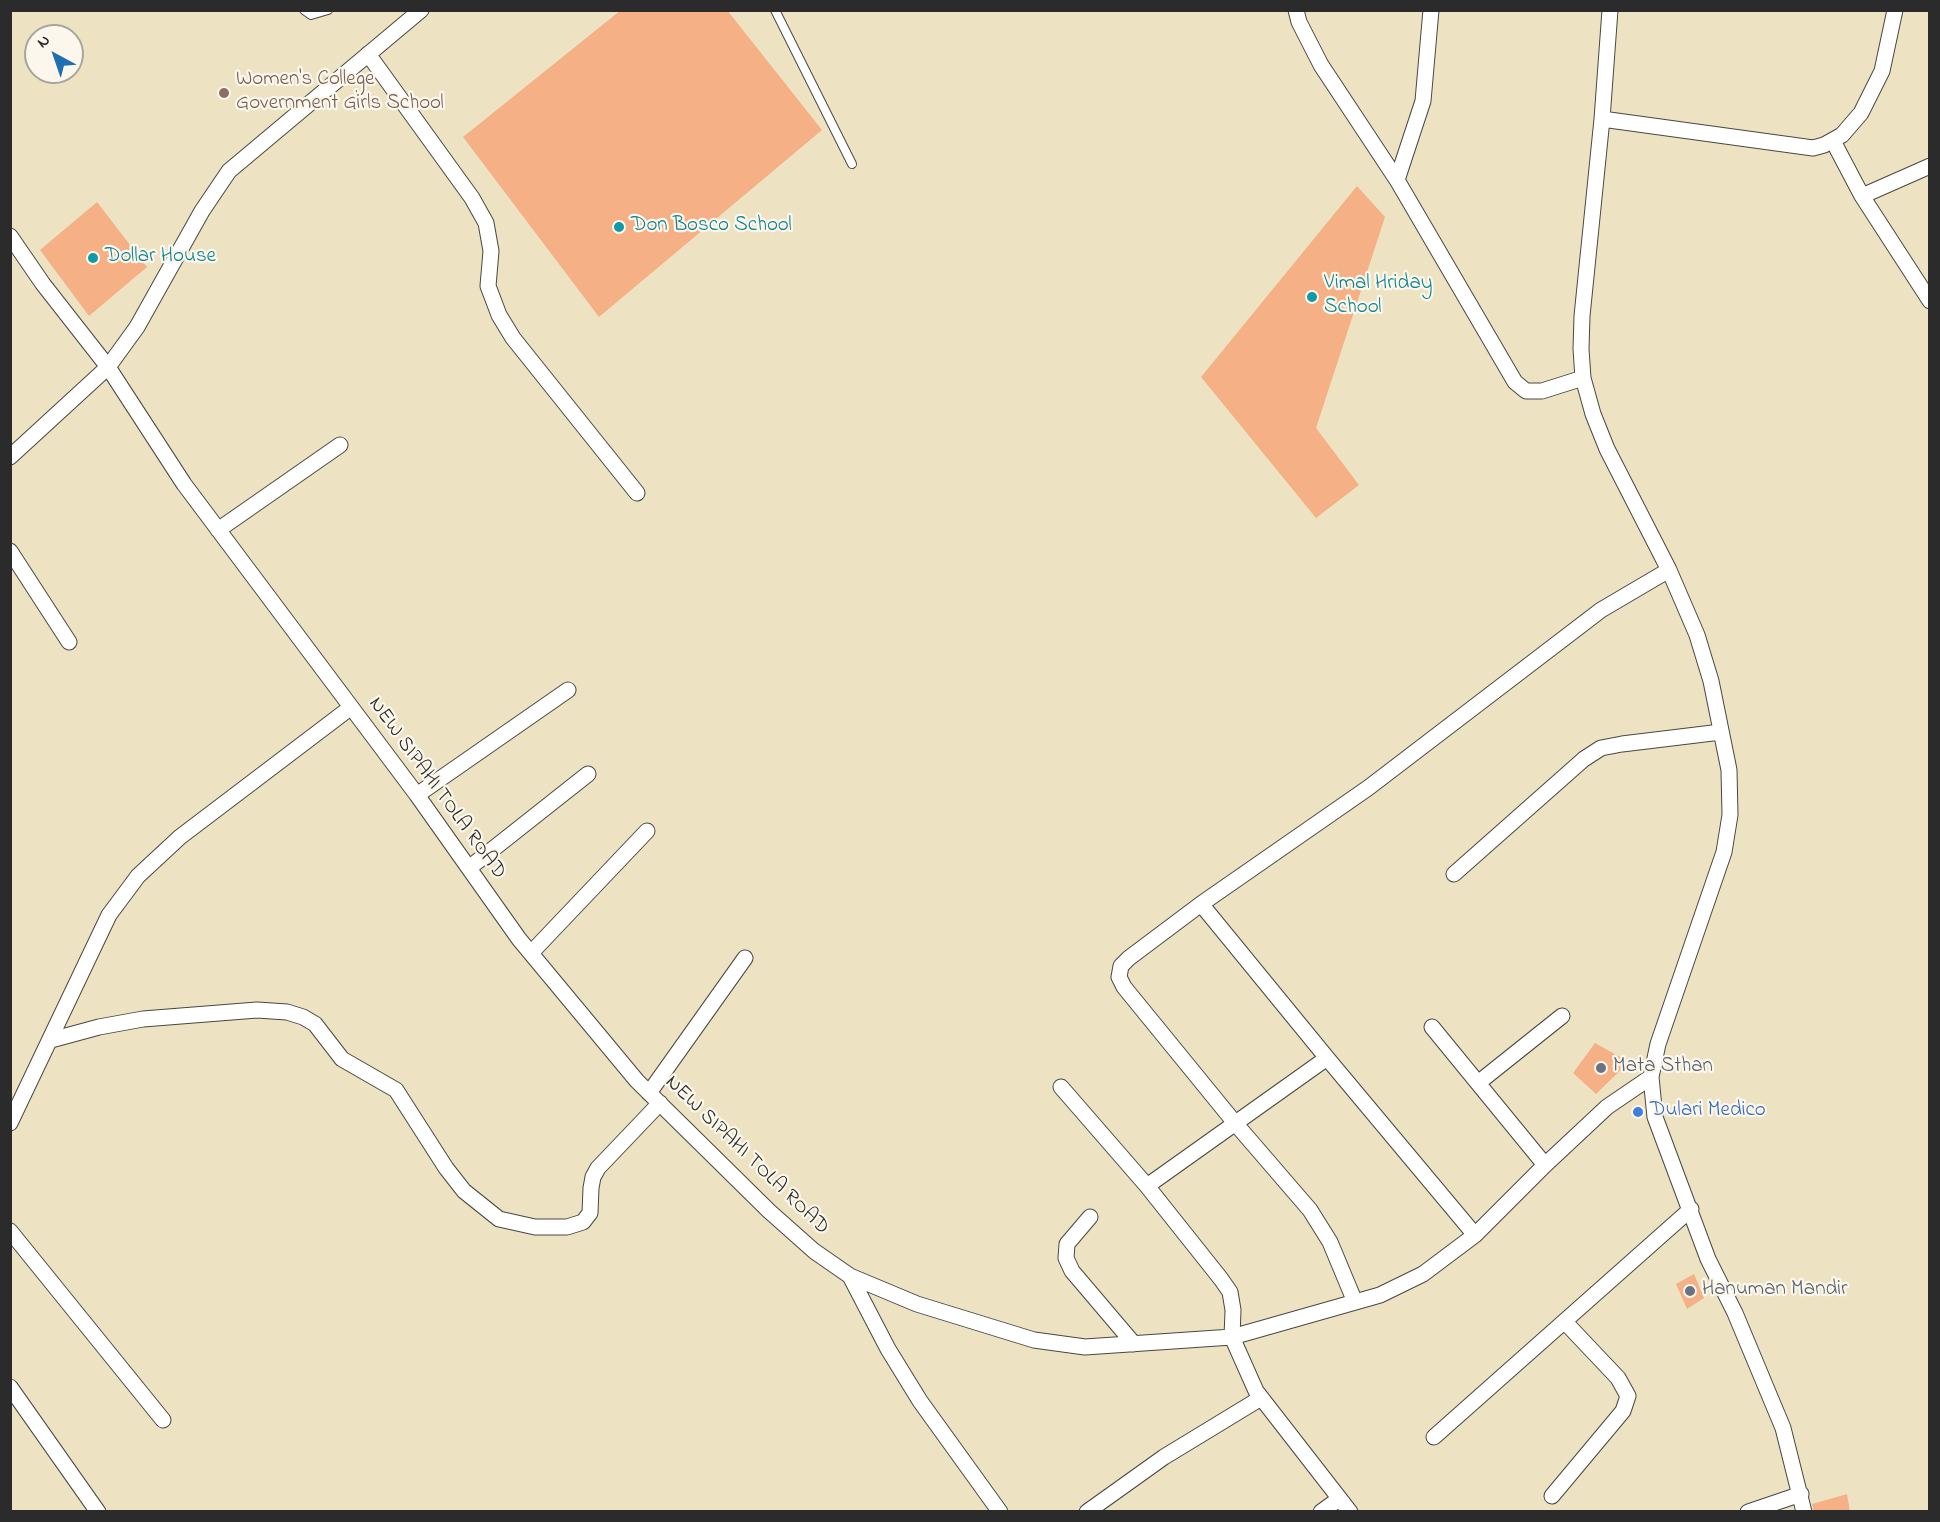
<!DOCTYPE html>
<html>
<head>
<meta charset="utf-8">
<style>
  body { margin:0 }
  #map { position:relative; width:1940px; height:1522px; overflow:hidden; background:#ede3c3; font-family:"Indie Flower",sans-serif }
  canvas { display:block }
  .frame { position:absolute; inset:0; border:12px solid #2b2b2b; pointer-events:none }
  .north { position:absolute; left:24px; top:24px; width:60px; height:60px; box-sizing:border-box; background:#fbf7ec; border:2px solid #a8a59f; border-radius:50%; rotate:320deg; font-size:16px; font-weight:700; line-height:24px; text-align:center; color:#2b2b2b }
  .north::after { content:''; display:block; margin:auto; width:21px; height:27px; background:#1f6fb2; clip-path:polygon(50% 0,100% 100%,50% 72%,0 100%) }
</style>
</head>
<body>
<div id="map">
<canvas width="1940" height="1522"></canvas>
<div class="frame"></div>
<div class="north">N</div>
</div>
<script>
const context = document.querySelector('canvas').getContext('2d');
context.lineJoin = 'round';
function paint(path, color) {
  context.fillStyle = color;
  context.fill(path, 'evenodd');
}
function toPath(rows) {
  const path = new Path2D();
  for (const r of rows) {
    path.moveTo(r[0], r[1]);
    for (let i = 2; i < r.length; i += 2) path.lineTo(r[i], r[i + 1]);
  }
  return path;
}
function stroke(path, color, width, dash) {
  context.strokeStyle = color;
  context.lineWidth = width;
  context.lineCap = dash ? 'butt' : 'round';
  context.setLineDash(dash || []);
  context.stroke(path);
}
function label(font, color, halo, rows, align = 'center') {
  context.font = font + ' "Indie Flower",sans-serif';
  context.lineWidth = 4.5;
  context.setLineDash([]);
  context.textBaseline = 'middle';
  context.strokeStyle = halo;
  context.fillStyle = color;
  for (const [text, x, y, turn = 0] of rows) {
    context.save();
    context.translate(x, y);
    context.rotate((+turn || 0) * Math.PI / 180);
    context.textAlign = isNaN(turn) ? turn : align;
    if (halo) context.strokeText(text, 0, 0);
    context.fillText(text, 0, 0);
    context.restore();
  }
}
const building = toPath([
  [621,10,727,10,822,130,599,317,463,137],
  [1357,186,1385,217,1316,428,1359,485,1316,518,1201,377],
  [97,202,147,267,89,316,40,250],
  [1595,1043,1629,1062,1596,1094,1573,1073],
  [1694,1274,1704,1298,1687,1309,1676,1284],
  [1847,1494,1850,1512,1814,1512,1812,1504]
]);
const lane = toPath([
  [304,10,311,15,328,10],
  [775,10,852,164]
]);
const street = toPath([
  [1296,10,1299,22,1321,65,1397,180,1515,382,1526,391,1542,391,1583,378],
  [1610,10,1602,119,1582,316,1581,349,1583,378,1593,414,1607,449,1669,570,1697,635,1711,681,1729,770,1730,815,1724,852,1658,1044,1651,1077,1655,1117,1708,1259,1735,1313,1783,1428,1804,1512],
  [368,54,472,198,486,223,491,251,488,286,499,315,513,338,637,493],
  [1602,119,1813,148,1824,145,1842,135,1861,113,1882,71,1895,10],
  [1833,141,1862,196,1930,301],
  [1397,180,1423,101,1431,10],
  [1862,196,1930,166],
  [10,236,43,284,108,367,184,484,417,795,519,939,637,1081,769,1211,814,1251,850,1276,917,1304,1034,1340,1085,1347,1232,1337,1380,1295,1423,1274,1475,1235,1545,1165,1607,1107,1651,1077],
  [10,457,108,367,137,327,202,211,229,171,421,10],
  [218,530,340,445],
  [10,551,69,642],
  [417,795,568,690],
  [469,868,588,774],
  [1454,874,1584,759,1601,748,1622,744,1721,732],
  [1201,904,1327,1058,1475,1235],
  [531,953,647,831],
  [1432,1027,1545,1165],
  [51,1040,99,1027,143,1019,257,1010,287,1012,303,1017,315,1024,342,1059,396,1090,446,1168,464,1191,499,1219,535,1227,567,1227,583,1222,590,1213,591,1188,593,1177,598,1168,660,1103],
  [1478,1083,1562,1016],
  [1061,1087,1147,1186,1221,1279,1230,1292,1233,1310,1232,1337,1256,1391,1350,1512],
  [649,1093,745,958],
  [10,1123,109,915,138,876,180,837,350,708],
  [1147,1186,1327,1058],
  [1090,1217,1067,1244,1066,1258,1072,1271,1134,1344],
  [10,1231,163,1420],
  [850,1276,888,1349,920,1401,1000,1512],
  [1355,1302,1330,1242,1310,1210,1235,1123,1124,987,1119,977,1121,966,1129,958,1201,904,1368,788,1601,610,1669,570],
  [10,1387,98,1512],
  [1434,1437,1691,1209],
  [1552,1496,1623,1411,1628,1396,1618,1378,1565,1322],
  [1087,1512,1164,1457,1261,1398],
  [1321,1512,1339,1499],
  [1748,1512,1801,1494]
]);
const markers = [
  [224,93,6,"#8d6e63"],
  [619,227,6,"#0f9aa8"],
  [93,258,6,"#0f9aa8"],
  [1312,297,6,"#0f9aa8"],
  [1601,1068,6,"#6b7280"],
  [1638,1112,6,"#3f7fe0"],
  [1690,1291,6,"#6b7280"]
];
const educationNames = [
  ["Women's College",236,81],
  ["Government Girls School",236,105]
];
const cultureNames = [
  ["Don Bosco School",631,227],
  ["Dollar House",105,258],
  ["Vimal Hriday",1324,285],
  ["School",1324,309]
];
const streetNames = [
  ["NEW SIPAHI TOLA ROAD",436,789,54],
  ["NEW SIPAHI TOLA ROAD",746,1156,44]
];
const worshipNames = [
  ["Mata Sthan",1613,1068],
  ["Hanuman Mandir",1702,1291]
];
const shopNames = [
  ["Dulari Medico",1650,1112]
];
paint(building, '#f6b086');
stroke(lane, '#484742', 10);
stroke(street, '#484742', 17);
stroke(lane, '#fff', 8);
stroke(street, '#fff', 15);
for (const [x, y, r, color] of markers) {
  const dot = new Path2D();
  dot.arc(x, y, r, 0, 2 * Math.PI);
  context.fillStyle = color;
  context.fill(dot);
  stroke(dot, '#fbf7ec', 2);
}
label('21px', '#785e54', '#fbf7ec', educationNames, 'left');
label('21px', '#0d838f', '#fbf7ec', cultureNames, 'left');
label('21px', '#2b2b2b', '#fbf7ec', streetNames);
label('21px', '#5b616d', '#fbf7ec', worshipNames, 'left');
label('21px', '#366cbe', '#fbf7ec', shopNames, 'left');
</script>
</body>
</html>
